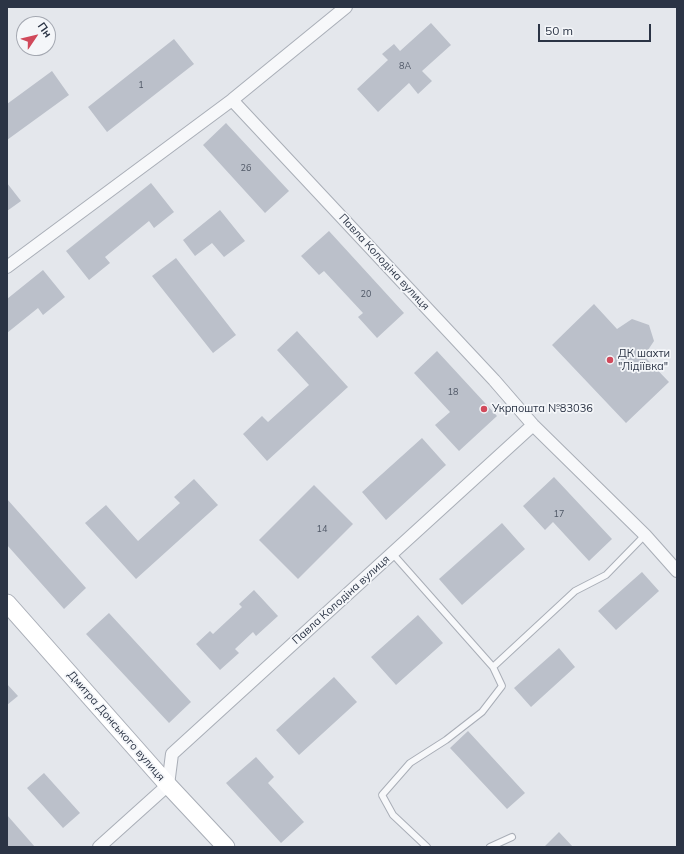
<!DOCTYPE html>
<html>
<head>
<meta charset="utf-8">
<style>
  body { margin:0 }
  #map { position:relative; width:684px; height:854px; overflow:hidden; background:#e4e7ec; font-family:Mulish,sans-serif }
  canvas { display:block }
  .frame { position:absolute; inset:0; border:8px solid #2b3445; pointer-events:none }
  .north { position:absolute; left:16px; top:16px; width:40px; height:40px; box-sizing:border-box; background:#f4f6f9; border:1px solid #a4a8b1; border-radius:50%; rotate:55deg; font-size:11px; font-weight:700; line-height:16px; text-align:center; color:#2b3445 }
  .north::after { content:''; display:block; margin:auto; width:14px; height:18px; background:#d1495b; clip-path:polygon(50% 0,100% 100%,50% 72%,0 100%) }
  .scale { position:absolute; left:538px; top:24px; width:113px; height:18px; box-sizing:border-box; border:2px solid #2b3445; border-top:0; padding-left:5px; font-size:12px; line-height:14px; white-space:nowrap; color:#2b3445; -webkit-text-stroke:3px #f4f6f9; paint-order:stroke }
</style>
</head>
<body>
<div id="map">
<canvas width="684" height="854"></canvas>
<div class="frame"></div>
<div class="north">Пн</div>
<div class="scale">50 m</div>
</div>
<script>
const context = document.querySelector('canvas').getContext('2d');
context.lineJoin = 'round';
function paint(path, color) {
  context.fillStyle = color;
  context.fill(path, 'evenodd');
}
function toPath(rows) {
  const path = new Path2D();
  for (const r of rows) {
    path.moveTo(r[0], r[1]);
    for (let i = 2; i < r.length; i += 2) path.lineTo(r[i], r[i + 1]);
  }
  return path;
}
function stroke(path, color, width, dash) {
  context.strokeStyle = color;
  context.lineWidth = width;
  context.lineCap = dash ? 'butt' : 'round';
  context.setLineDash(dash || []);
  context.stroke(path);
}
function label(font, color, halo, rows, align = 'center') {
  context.font = font + ' Mulish,sans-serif';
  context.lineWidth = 3.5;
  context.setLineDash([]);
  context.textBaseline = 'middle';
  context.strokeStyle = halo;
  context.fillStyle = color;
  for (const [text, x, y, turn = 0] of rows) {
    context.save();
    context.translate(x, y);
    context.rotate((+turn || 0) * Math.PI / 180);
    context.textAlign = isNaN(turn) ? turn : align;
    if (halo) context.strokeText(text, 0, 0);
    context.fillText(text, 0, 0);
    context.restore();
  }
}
const building = toPath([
  [431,23,451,45,422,71,432,81,418,94,409,83,378,112,357,89,388,60,382,54,394,44,400,51],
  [174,39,194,64,107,132,88,107],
  [52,71,69,95,7,140,7,104],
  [226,123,289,191,265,213,203,145],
  [7,183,21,201,7,211],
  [151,183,174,212,154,228,149,221,105,257,110,263,89,280,66,251],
  [220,210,245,241,224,257,212,243,195,256,183,240],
  [329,231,404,313,377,338,358,317,363,313,324,271,319,275,301,256],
  [176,258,236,335,213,353,152,276],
  [43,270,65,297,43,315,38,308,7,333,7,299],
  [594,304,617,329,632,319,649,325,654,341,644,356,669,382,626,423,552,345],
  [297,331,348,387,267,461,243,434,262,416,268,422,309,385,277,350],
  [437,351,497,416,459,451,435,425,450,412,414,373],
  [422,438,446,465,386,520,362,492],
  [554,477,612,539,589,561,553,522,545,530,523,506],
  [194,479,218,505,136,579,85,523,106,505,138,541,180,503,174,497],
  [314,485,353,524,298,579,259,540],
  [7,499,86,588,64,609,7,545],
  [502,523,525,549,462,605,439,579],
  [642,572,659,591,616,630,598,611],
  [254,590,278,616,256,636,253,632,235,649,239,653,220,670,196,644,210,631,213,634,242,607,239,604],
  [109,613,191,702,169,723,86,634],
  [418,615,443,643,396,685,371,657],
  [559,648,575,667,531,707,514,688],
  [334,677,357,702,299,755,276,730],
  [7,684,18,696,7,705],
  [468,731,525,793,507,809,450,748],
  [256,757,274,777,268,783,304,822,281,843,226,783],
  [44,773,80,813,63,828,27,788],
  [7,815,35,847,7,847],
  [559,832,573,847,544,847]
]);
const lane = toPath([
  [392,553,493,667,502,686,482,712,446,740,410,763,382,795,393,815,427,847],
  [493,667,575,591,606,575,645,535],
  [490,847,512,837]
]);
const street = toPath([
  [232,100,494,380,533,425,645,535,677,571],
  [7,267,232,100,346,7],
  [99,847,168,785,172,754,533,425]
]);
const secondary = toPath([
  [7,603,168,785,226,847]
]);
const markers = [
  [610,360,4,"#d1495b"],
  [484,409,4,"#d1495b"]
];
const numberNames = [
  ["8А",405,66],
  ["1",141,85],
  ["26",246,168],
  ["20",366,294],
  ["18",453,392],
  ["17",559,514],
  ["14",322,529]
];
const streetNames = [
  ["Павла Колодіна вулиця",384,262,47],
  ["Павла Колодіна вулиця",341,600,-42],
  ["Дмитра Донського вулиця",116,726,49]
];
const poiNames = [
  ["ДК шахти",618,354],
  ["\"Лідіївка\"",618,367],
  ["Укрпошта №83036",492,409]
];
paint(building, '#bbc0ca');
stroke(lane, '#a9aeb7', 8);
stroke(street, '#a9aeb7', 14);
stroke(secondary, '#a9aeb7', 19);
stroke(lane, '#f7f8fa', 6);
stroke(street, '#f7f8fa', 12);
stroke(secondary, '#fff', 17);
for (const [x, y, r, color] of markers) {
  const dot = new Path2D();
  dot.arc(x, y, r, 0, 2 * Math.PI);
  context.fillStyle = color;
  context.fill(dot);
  stroke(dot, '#f4f6f9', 1.5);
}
label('9px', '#4f5766', null, numberNames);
label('11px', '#2b3445', '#f4f6f9', streetNames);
label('11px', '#2b3445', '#f4f6f9', poiNames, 'left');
</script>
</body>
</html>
